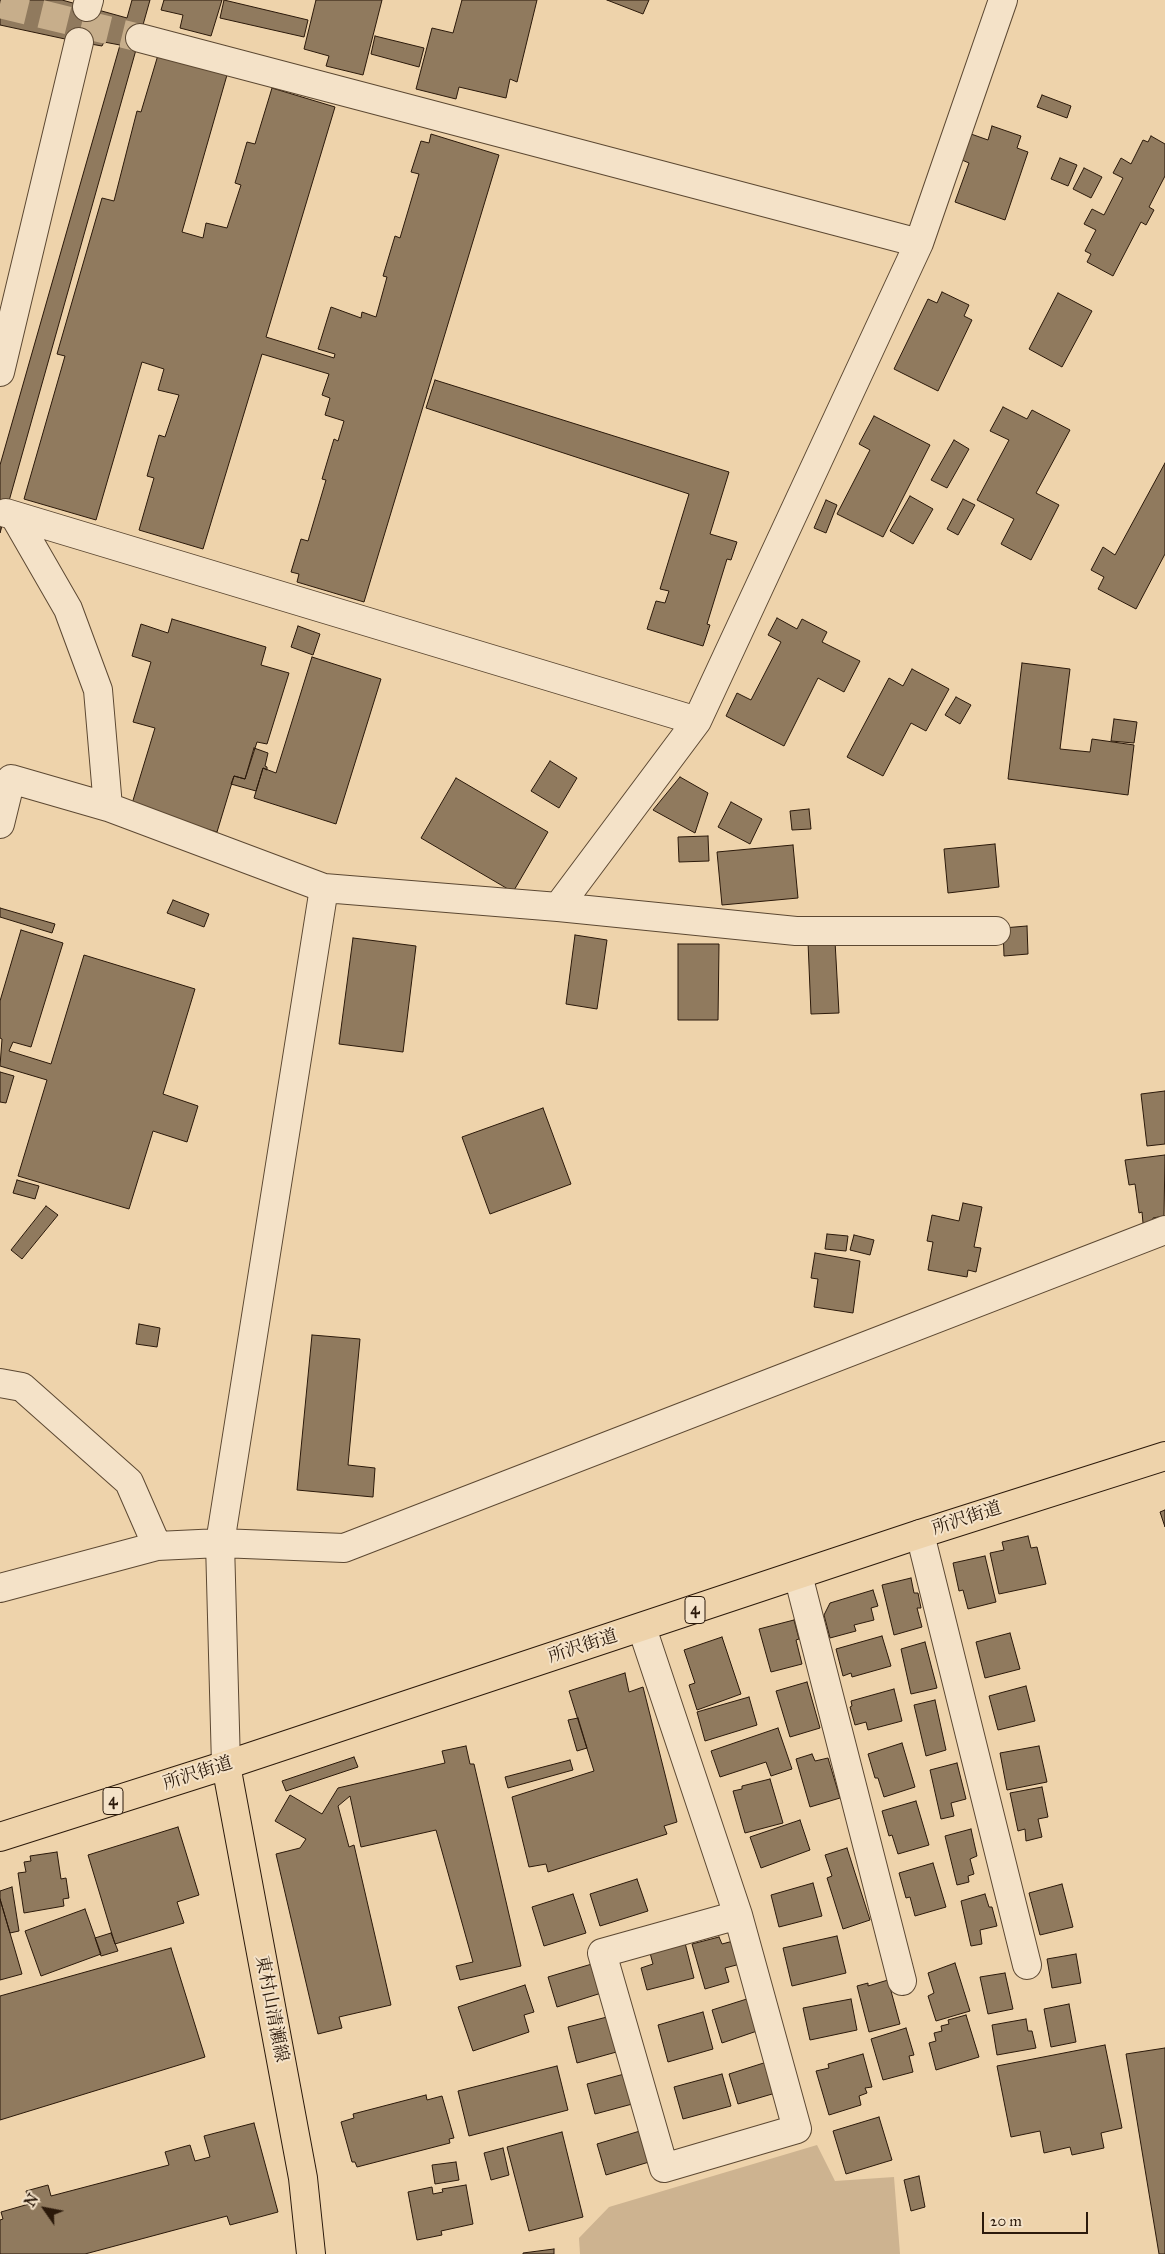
<!DOCTYPE html>
<html>
<head>
<meta charset="utf-8">
<style>
  body { margin:0 }
  #map { position:relative; width:1165px; height:2254px; overflow:hidden; background:#eed3ab; font-family:"IM FELL Great Primer",serif }
  canvas { display:block }
  .north { position:absolute; left:20px; top:2184px; width:50px; height:50px; -webkit-text-stroke:4px #f4e2c8; paint-order:stroke; rotate:303deg; font-size:14px; font-weight:700; line-height:20px; text-align:center; color:#2b190a }
  .north::after { content:''; display:block; margin:auto; width:18px; height:22px; background:#2b190a; clip-path:polygon(50% 0,100% 100%,50% 72%,0 100%) }
  .scale { position:absolute; left:982px; top:2212px; width:106px; height:22px; box-sizing:border-box; border:2px solid #2b190a; border-top:0; padding-left:6px; font-size:15px; line-height:18px; white-space:nowrap; color:#2b190a; -webkit-text-stroke:4px #f4e2c8; paint-order:stroke }
</style>
</head>
<body>
<div id="map">
<canvas width="1165" height="2254"></canvas>
<div class="north">N</div>
<div class="scale">20 m</div>
</div>
<script>
const context = document.querySelector('canvas').getContext('2d');
context.lineJoin = 'round';
function paint(path, color) {
  context.fillStyle = color;
  context.fill(path, 'evenodd');
}
function toPath(rows) {
  const path = new Path2D();
  for (const r of rows) {
    path.moveTo(r[0], r[1]);
    for (let i = 2; i < r.length; i += 2) path.lineTo(r[i], r[i + 1]);
  }
  return path;
}
function stroke(path, color, width, dash) {
  context.strokeStyle = color;
  context.lineWidth = width;
  context.lineCap = dash ? 'butt' : 'round';
  context.setLineDash(dash || []);
  context.stroke(path);
}
function label(font, color, halo, rows, align = 'center') {
  context.font = font + ' "IM FELL Great Primer","Noto Serif JP",serif';
  context.lineWidth = 4;
  context.setLineDash([]);
  context.textBaseline = 'middle';
  context.strokeStyle = halo;
  context.fillStyle = color;
  for (const [text, x, y, turn = 0] of rows) {
    context.save();
    context.translate(x, y);
    context.rotate((+turn || 0) * Math.PI / 180);
    context.textAlign = isNaN(turn) ? turn : align;
    if (halo) context.strokeText(text, 0, 0);
    context.fillText(text, 0, 0);
    context.restore();
  }
}
const green = toPath([
  [817,2145,835,2181,894,2177,900,2254,580,2254,579,2238,609,2207]
]);
const building = toPath([
  [0,0,62,0,127,18,132,0,150,0,0,533,0,465,120,45,104,42,102,46,79,42,0,25,0,0],
  [164,0,222,0,211,36,180,28,183,15,161,10,164,0],
  [224,0,308,20,304,37,220,18,224,0],
  [316,0,382,0,363,75,326,66,329,56,304,49,316,0],
  [462,0,537,0,517,82,510,79,506,98,459,87,456,99,416,89,432,28,453,33,462,0],
  [607,0,649,0,643,14,607,0],
  [375,36,424,48,419,67,371,54,375,36],
  [158,55,227,75,182,232,203,238,206,223,227,228,241,185,235,183,247,142,255,144,272,88,335,107,266,337,334,358,335,354,318,349,331,307,361,318,362,312,376,317,387,277,383,276,395,236,400,238,419,174,411,172,421,141,429,143,431,134,499,155,364,602,297,582,299,574,291,572,301,539,308,541,326,480,322,479,334,439,338,441,344,421,325,415,330,398,322,395,329,374,262,354,203,549,139,530,154,478,147,476,159,435,165,437,179,395,158,390,164,369,142,362,96,520,24,499,65,356,57,354,102,198,114,201,137,111,141,112,158,55],
  [1042,95,1071,106,1067,118,1037,107,1042,95],
  [992,126,1021,136,1017,148,1028,152,1005,220,955,202,969,163,962,160,971,134,988,140,992,126],
  [1151,136,1165,144,1165,176,1149,207,1154,210,1146,225,1141,222,1113,276,1087,262,1091,254,1085,251,1096,230,1084,224,1092,209,1104,215,1123,178,1113,173,1121,158,1131,164,1143,140,1148,142,1151,136],
  [1060,158,1077,165,1068,186,1051,179,1060,158],
  [1084,168,1102,177,1091,198,1073,189,1084,168],
  [942,292,969,305,964,316,972,320,938,391,894,369,928,299,937,303,942,292],
  [1058,293,1092,311,1062,367,1029,349,1058,293],
  [435,380,729,472,710,534,737,542,731,560,727,559,707,624,710,625,703,646,647,629,656,601,665,603,669,591,660,589,689,494,426,408,435,380],
  [1003,407,1027,419,1032,410,1070,430,1036,493,1059,505,1031,560,1001,544,1014,519,977,500,1009,440,990,431,1003,407],
  [874,416,930,445,883,537,837,514,870,450,859,444,874,416],
  [954,440,969,449,947,488,931,480,954,440],
  [1165,463,1165,554,1136,609,1098,589,1104,577,1091,570,1103,547,1115,555,1165,463],
  [910,496,933,509,913,544,890,531,910,496],
  [963,499,975,505,958,535,947,529,963,499],
  [826,500,837,505,826,533,814,528,826,500],
  [777,618,797,629,802,619,827,632,822,642,860,661,844,692,818,678,784,746,726,716,737,693,751,700,781,642,768,635,777,618],
  [172,619,266,647,261,665,289,673,267,744,257,742,245,779,234,776,217,832,131,807,155,728,133,722,151,662,132,656,141,624,168,633,172,619],
  [298,626,320,634,313,655,291,647,298,626],
  [312,657,381,679,336,824,254,798,263,768,276,773,312,657],
  [1022,663,1070,669,1060,749,1090,752,1092,739,1134,745,1128,795,1008,779,1022,663],
  [912,669,949,689,926,731,911,723,883,776,847,757,889,678,903,686,912,669],
  [956,697,971,705,960,724,945,715,956,697],
  [1114,719,1137,722,1134,743,1111,741,1114,719],
  [254,748,268,753,265,766,267,767,267,770,263,768,256,791,231,784,234,776,245,779,254,748],
  [550,761,577,778,559,808,531,791,550,761],
  [680,777,708,793,695,833,653,810,680,777],
  [456,778,548,832,513,892,421,838,456,778],
  [731,802,762,819,750,844,718,827,731,802],
  [809,809,811,829,792,830,790,811,809,809],
  [708,836,709,861,679,862,678,837,708,836],
  [995,844,999,887,948,893,944,849,995,844],
  [793,845,798,898,722,905,717,852,793,845],
  [173,900,209,914,204,927,167,913,173,900],
  [0,908,55,924,52,933,0,917,0,908],
  [1027,926,1028,954,1004,956,1003,928,1027,926],
  [21,930,63,943,31,1047,13,1042,9,1051,51,1064,84,955,195,989,163,1094,198,1106,187,1142,153,1131,129,1209,18,1176,47,1080,0,1066,2,1039,0,1038,0,1001,21,930],
  [575,935,607,940,597,1009,566,1004,575,935],
  [353,938,416,946,403,1052,339,1044,353,938],
  [835,941,839,1013,811,1014,808,942,835,941],
  [678,944,719,944,718,1020,678,1020,678,944],
  [0,1072,14,1076,6,1103,0,1102,0,1072],
  [1165,1091,1165,1144,1147,1146,1141,1094,1165,1091],
  [543,1108,571,1184,490,1214,462,1137,543,1108],
  [1165,1155,1164,1216,1153,1218,1153,1222,1143,1223,1142,1212,1139,1213,1135,1184,1129,1185,1125,1160,1165,1155],
  [17,1180,39,1186,35,1199,13,1193,17,1180],
  [963,1203,982,1207,974,1247,981,1248,976,1272,968,1270,967,1277,928,1270,933,1242,927,1241,932,1215,959,1221,963,1203],
  [46,1206,58,1215,22,1259,11,1250,46,1206],
  [827,1234,848,1236,846,1251,825,1249,827,1234],
  [854,1235,874,1240,870,1255,850,1250,854,1235],
  [815,1253,860,1261,853,1313,814,1307,818,1279,811,1278,815,1253],
  [139,1324,160,1328,157,1347,136,1344,139,1324],
  [312,1335,360,1339,348,1465,375,1468,373,1497,297,1490,312,1335],
  [1165,1510,1165,1527,1160,1512,1165,1510],
  [1028,1536,1031,1548,1037,1547,1046,1584,999,1594,990,1553,1004,1550,1002,1542,1028,1536],
  [985,1556,996,1602,968,1609,963,1590,959,1591,953,1563,985,1556],
  [911,1578,914,1593,918,1593,921,1608,917,1608,922,1627,894,1635,882,1585,911,1578],
  [873,1590,878,1606,871,1608,874,1620,854,1625,856,1631,830,1638,824,1615,830,1603,873,1590],
  [794,1620,799,1639,796,1640,802,1664,771,1672,759,1629,794,1620],
  [1010,1633,1020,1669,985,1678,976,1642,1010,1633],
  [882,1636,891,1666,852,1677,851,1673,843,1676,836,1649,882,1636],
  [722,1637,741,1694,697,1710,689,1685,695,1683,684,1650,722,1637],
  [925,1642,937,1688,911,1694,901,1649,925,1642],
  [625,1673,629,1692,643,1687,677,1822,664,1826,667,1834,548,1872,546,1864,529,1867,512,1797,594,1771,569,1691,625,1673],
  [807,1682,820,1728,790,1737,776,1691,807,1682],
  [1026,1686,1035,1721,998,1730,989,1696,1026,1686],
  [894,1689,902,1721,868,1730,866,1722,855,1725,850,1707,852,1706,851,1701,894,1689],
  [749,1697,757,1725,705,1741,697,1712,749,1697],
  [935,1700,946,1750,926,1756,914,1705,935,1700],
  [578,1718,587,1748,577,1751,568,1720,578,1718],
  [778,1728,792,1769,771,1776,766,1762,720,1777,711,1751,778,1728],
  [902,1743,915,1787,884,1797,878,1778,875,1778,868,1754,902,1743],
  [466,1746,470,1764,474,1764,521,1966,460,1980,456,1966,473,1962,436,1830,361,1847,350,1796,338,1806,349,1847,354,1845,391,2005,339,2017,342,2028,318,2034,276,1854,300,1848,306,1839,275,1821,290,1795,322,1814,338,1788,445,1763,442,1751,466,1746],
  [1039,1746,1047,1782,1007,1790,1000,1753,1039,1746],
  [812,1754,815,1761,828,1758,840,1798,810,1807,796,1759,812,1754],
  [354,1757,358,1767,286,1791,282,1781,354,1757],
  [570,1760,573,1770,508,1788,505,1777,570,1760],
  [957,1763,966,1799,951,1803,954,1816,941,1819,930,1770,957,1763],
  [770,1779,783,1823,745,1833,733,1791,742,1789,742,1786,770,1779],
  [1042,1787,1048,1817,1038,1819,1042,1837,1026,1841,1025,1829,1018,1831,1010,1793,1042,1787],
  [916,1801,929,1845,898,1854,892,1835,889,1836,882,1811,916,1801],
  [800,1820,810,1850,761,1868,750,1837,800,1820],
  [178,1827,199,1895,177,1902,184,1923,115,1944,88,1855,178,1827],
  [971,1829,977,1856,970,1859,974,1874,968,1876,969,1882,957,1885,945,1836,971,1829],
  [847,1848,870,1920,843,1929,827,1878,832,1876,825,1855,847,1848],
  [57,1852,61,1879,66,1878,69,1898,63,1899,64,1906,24,1913,18,1873,26,1872,24,1862,31,1861,30,1856,57,1852],
  [933,1863,946,1907,915,1916,910,1897,906,1898,899,1873,933,1863],
  [637,1879,648,1911,600,1926,590,1894,637,1879],
  [813,1883,822,1916,779,1927,771,1895,813,1883],
  [1062,1884,1073,1927,1040,1935,1029,1893,1062,1884],
  [12,1887,19,1931,10,1933,0,1899,0,1891,12,1887],
  [573,1894,586,1933,544,1946,532,1907,573,1894],
  [985,1894,989,1907,992,1907,997,1926,980,1930,982,1944,971,1946,961,1901,985,1894],
  [0,1899,22,1974,0,1980,0,1899],
  [85,1909,101,1954,41,1976,25,1931,85,1909],
  [111,1933,118,1951,101,1956,95,1938,111,1933],
  [837,1936,846,1973,792,1986,783,1948,837,1936],
  [719,1937,722,1944,737,1940,744,1963,725,1968,729,1982,705,1989,692,1944,719,1937],
  [685,1943,694,1978,647,1990,641,1968,653,1964,650,1953,685,1943],
  [171,1948,205,2057,0,2120,0,1996,171,1948],
  [1076,1954,1081,1983,1052,1988,1047,1959,1076,1954],
  [602,1961,611,1990,557,2007,548,1977,602,1961],
  [955,1963,970,2011,936,2021,928,1996,934,1993,928,1973,955,1963],
  [1005,1973,1013,2009,988,2014,980,1977,1005,1973],
  [888,1980,900,2024,869,2032,857,1986,868,1983,868,1986,888,1980],
  [525,1985,534,2012,524,2015,529,2032,473,2051,458,2007,525,1985],
  [750,1998,760,2030,722,2043,712,2010,750,1998],
  [851,1999,857,2030,810,2040,803,2008,851,1999],
  [1069,2004,1076,2042,1051,2047,1044,2009,1069,2004],
  [703,2012,713,2049,668,2062,658,2025,703,2012],
  [966,2015,979,2057,936,2070,929,2043,936,2041,934,2033,942,2031,941,2026,949,2024,948,2020,966,2015],
  [611,2016,620,2051,577,2063,568,2027,611,2016],
  [1026,2019,1028,2031,1032,2031,1036,2048,997,2055,992,2025,1026,2019],
  [906,2028,914,2055,909,2056,913,2072,883,2080,871,2039,906,2028],
  [1105,2045,1122,2128,1101,2133,1104,2148,1072,2155,1070,2147,1044,2153,1040,2131,1011,2137,997,2066,1105,2045],
  [1165,2048,1165,2254,1159,2254,1126,2054,1165,2048],
  [863,2054,872,2087,865,2088,867,2093,859,2096,861,2105,829,2115,816,2071,829,2068,828,2064,863,2054],
  [770,2061,779,2092,738,2104,729,2074,770,2061],
  [557,2066,568,2110,469,2136,458,2091,557,2066],
  [628,2073,636,2103,595,2114,587,2084,628,2073],
  [722,2074,731,2106,683,2119,674,2087,722,2074],
  [426,2095,427,2100,442,2096,454,2138,449,2139,450,2143,357,2167,355,2162,352,2162,341,2122,354,2118,353,2114,426,2095],
  [879,2117,892,2160,846,2174,833,2131,879,2117],
  [254,2123,278,2212,230,2225,227,2216,85,2254,0,2254,0,2220,3,2219,1,2212,29,2204,26,2191,48,2185,51,2196,169,2165,165,2152,190,2145,195,2161,210,2157,204,2136,254,2123],
  [640,2131,649,2162,606,2175,597,2144,640,2131],
  [562,2132,583,2217,529,2231,507,2147,562,2132],
  [503,2148,509,2175,491,2180,484,2153,503,2148],
  [456,2162,459,2180,435,2184,432,2165,456,2162],
  [919,2176,925,2207,911,2211,904,2180,919,2176],
  [466,2185,473,2224,441,2231,442,2235,417,2240,408,2192,432,2187,433,2194,443,2192,442,2189,466,2185],
  [554,2249,554,2254,523,2254,523,2253,554,2249]
]);
const minorTunnel = toPath([
  [0,4,140,38]
]);
const minor = toPath([
  [87,7,89,0],
  [140,38,919,243],
  [0,372,79,42],
  [6,513,697,721],
  [15,517,68,609,98,690,108,807,324,888,558,907,796,931,996,931],
  [0,824,11,779,108,807],
  [558,907,697,721,919,243,1003,0],
  [0,1383,22,1387,129,1482,157,1546],
  [920,1534,1027,1965],
  [798,1575,902,1981],
  [0,1588,157,1546,220,1543,344,1548,1165,1230],
  [642,1628,738,1915,602,1953,664,2168,797,2129,738,1915],
  [226,1765,220,1543,324,888]
]);
const major = toPath([
  [226,1765,303,2178,311,2254],
  [0,1837,226,1765,920,1534,1165,1456]
]);
const shields = [
  [695,1610,20],
  [113,1801,20]
];
const shieldNames = [
  ["4",695,1610],
  ["4",113,1801]
];
const streetNames = [
  ["所沢街道",967,1519,-18],
  ["所沢街道",583,1647,-18],
  ["所沢街道",198,1774,-18],
  ["東村山清瀬線",271,2009,79]
];
paint(green, '#cdb390');
paint(building, '#907a5e');
stroke(building, '#2b190a', 1);
stroke(minorTunnel, '#c7ae8b', 28, [28, 14]);
stroke(minor, '#5c4832', 30);
stroke(major, '#2b190a', 30);
stroke(minor, '#f4e2c8', 28);
stroke(major, '#eed3ab', 28);
for (const [x, y, w] of shields) {
  const box = new Path2D();
  box.roundRect(x - w / 2, y - 13.5, w, 27, 4);
  context.fillStyle = '#f4e2c8';
  context.fill(box);
  stroke(box, '#2b190a', 1);
}
label('bold 16px', '#2b190a', null, shieldNames);
label('18px', '#2b190a', '#f4e2c8', streetNames);
</script>
</body>
</html>
